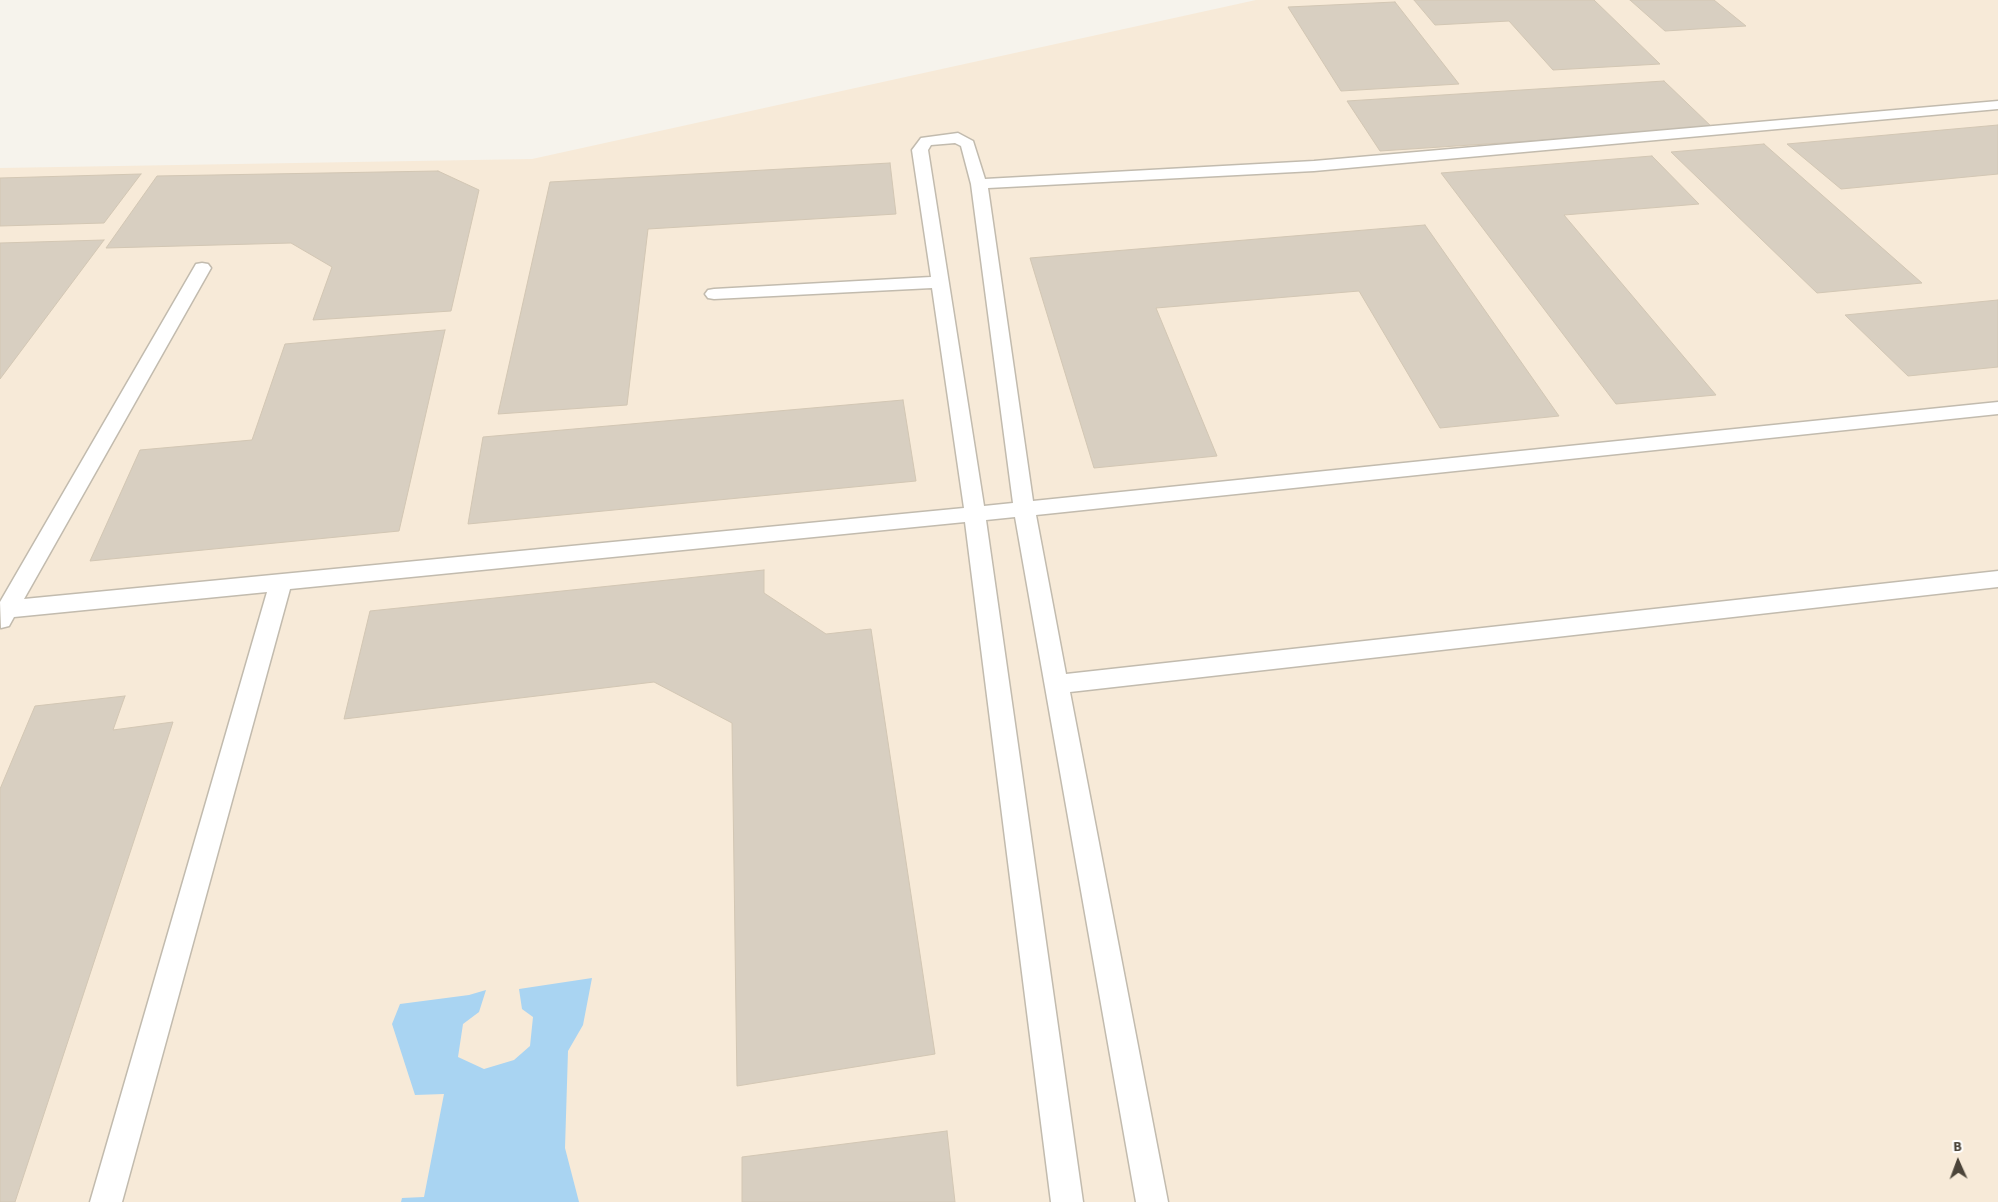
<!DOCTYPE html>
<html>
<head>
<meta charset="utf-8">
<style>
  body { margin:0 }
  #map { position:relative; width:1998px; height:1202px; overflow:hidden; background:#f6f3ec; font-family:Signika,sans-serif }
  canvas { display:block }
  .north { position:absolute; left:1933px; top:1137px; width:50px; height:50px; -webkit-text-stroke:4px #fff; paint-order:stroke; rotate:358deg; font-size:14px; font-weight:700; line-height:20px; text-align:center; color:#4b4439 }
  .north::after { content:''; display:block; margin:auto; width:18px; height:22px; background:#4b4439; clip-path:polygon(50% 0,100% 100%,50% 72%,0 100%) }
</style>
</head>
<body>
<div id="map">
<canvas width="1998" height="1202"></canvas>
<div class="north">B</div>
</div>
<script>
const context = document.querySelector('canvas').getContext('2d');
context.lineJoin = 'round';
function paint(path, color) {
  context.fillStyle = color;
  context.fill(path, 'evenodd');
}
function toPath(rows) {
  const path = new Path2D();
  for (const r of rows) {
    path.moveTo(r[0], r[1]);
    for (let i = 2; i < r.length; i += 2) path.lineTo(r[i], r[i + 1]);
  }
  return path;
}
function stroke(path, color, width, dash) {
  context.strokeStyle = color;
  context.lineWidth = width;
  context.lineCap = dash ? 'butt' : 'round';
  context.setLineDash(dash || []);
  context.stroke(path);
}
const commercial = toPath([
  [1256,0,1998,0,1998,1202,0,1202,0,168,532,159]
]);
const water = toPath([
  [592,978,583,1025,568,1051,565,1148,579,1202,401,1202,402,1198,424,1197,444,1094,415,1095,392,1024,400,1004,469,995,486,990,479,1012,463,1024,458,1057,484,1069,514,1060,530,1046,533,1017,522,1009,519,989]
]);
const building = toPath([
  [1414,0,1594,0,1660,64,1553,70,1509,21,1435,25,1414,0],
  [1630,0,1714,0,1746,26,1665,31,1630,0],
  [1395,2,1459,84,1341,91,1288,7,1395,2],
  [1664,81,1714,129,1380,151,1347,101,1664,81],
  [1998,125,1998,174,1841,189,1787,144,1998,125],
  [1764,144,1922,283,1817,293,1671,152,1764,144],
  [1652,156,1699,204,1564,215,1716,395,1616,404,1441,173,1652,156],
  [890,163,896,214,648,229,627,405,498,414,550,182,890,163],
  [438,171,479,190,451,311,313,320,332,267,291,243,106,248,157,176,438,171],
  [141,174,104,223,0,226,0,178,141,174],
  [1425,225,1559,416,1440,428,1359,291,1156,308,1217,456,1094,468,1030,258,1425,225],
  [104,240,0,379,0,243,104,240],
  [1998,300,1998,367,1908,376,1845,315,1998,300],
  [445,330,399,531,90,561,140,450,252,440,285,344,445,330],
  [903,400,916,481,468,524,483,437,903,400],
  [764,570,764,593,826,634,871,629,935,1054,737,1086,732,723,654,682,344,719,370,611,764,570],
  [125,696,113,730,173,722,15,1202,0,1202,0,789,35,706,125,696],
  [947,1131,955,1202,742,1202,742,1157,947,1131]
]);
const lane = toPath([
  [1998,101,1998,109,1314,171,988,188,1033,501,1998,402,1998,414,1036,515,1066,674,1998,571,1998,587,1070,692,1168,1202,1136,1202,1015,517,986,520,1083,1202,1051,1202,965,522,290,589,122,1202,90,1202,267,592,14,617,9,626,1,628,0,602,196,264,202,263,208,264,211,268,24,599,964,508,932,288,714,299,708,298,705,294,708,290,714,289,931,277,912,150,921,138,958,133,973,141,985,179,1314,161,1998,101],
  [955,143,961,146,971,184,1013,503,984,506,928,150,931,145,955,143]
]);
paint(commercial, '#f7ead8');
paint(water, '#a9d4f2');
paint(building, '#d8cfc1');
stroke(building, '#d3c7b4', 1);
stroke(lane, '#c2bbae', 3);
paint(lane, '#fff');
</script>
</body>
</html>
